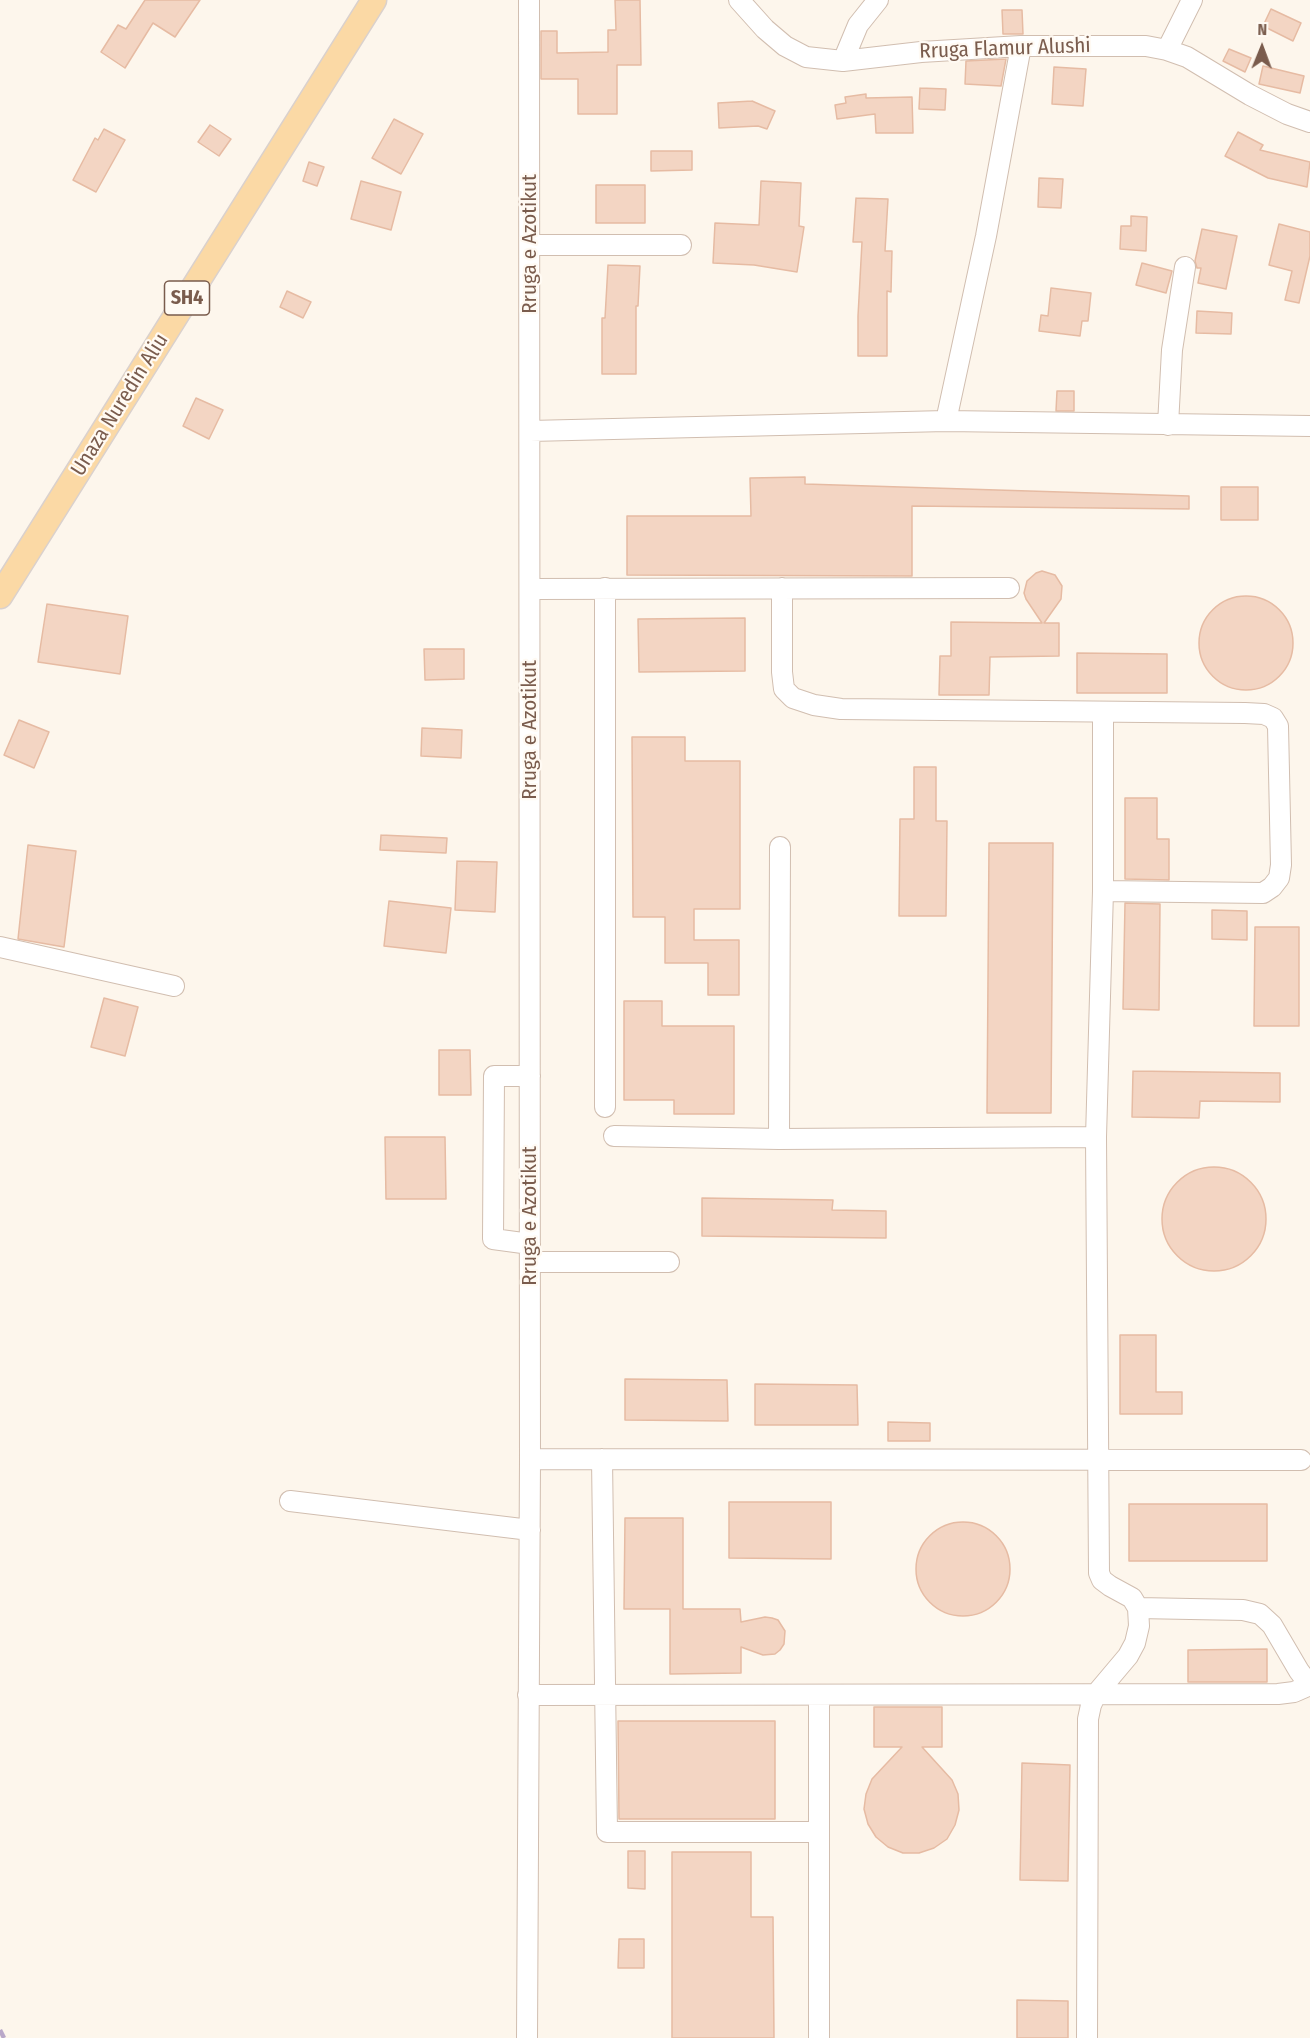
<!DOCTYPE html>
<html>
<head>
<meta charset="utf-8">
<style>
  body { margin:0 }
  #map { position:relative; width:1310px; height:2038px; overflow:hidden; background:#fdf6ec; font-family:"Fira Sans Condensed",sans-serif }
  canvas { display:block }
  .north { position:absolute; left:1232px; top:18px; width:60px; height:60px; -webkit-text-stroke:4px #fffaf3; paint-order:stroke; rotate:1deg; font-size:16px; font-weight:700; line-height:24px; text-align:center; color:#7a5c4d }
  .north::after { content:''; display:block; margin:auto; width:21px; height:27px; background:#7a5c4d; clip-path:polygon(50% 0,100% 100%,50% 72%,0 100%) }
</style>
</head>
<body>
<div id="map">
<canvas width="1310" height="2038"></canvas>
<div class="north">N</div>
</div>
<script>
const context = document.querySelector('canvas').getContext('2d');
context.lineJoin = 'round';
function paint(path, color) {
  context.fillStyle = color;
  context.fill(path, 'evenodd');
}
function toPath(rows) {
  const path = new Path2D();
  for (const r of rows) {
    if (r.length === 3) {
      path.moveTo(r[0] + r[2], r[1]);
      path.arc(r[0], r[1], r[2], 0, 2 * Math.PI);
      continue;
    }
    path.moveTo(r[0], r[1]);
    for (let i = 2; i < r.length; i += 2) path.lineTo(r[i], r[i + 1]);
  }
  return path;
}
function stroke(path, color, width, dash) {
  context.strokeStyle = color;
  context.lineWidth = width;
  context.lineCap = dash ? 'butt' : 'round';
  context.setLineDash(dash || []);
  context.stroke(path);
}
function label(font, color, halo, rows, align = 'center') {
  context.font = font + ' "Fira Sans Condensed",sans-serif';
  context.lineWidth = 4.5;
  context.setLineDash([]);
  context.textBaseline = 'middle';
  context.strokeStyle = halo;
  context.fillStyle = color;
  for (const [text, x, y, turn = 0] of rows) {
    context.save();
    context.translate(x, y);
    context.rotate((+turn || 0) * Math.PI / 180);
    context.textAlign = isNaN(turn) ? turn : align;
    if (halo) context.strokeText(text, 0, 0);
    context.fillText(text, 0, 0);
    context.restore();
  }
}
const building = toPath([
  [145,0,200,0,175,37,153,23,125,68,101,52,118,25,126,29,145,0],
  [615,0,640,0,641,65,617,65,617,114,578,114,578,79,541,79,541,31,557,31,557,53,608,52,608,30,616,30,615,0],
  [1271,9,1301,23,1293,41,1263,26,1271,9],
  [1002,10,1022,10,1023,34,1003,34,1002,10],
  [1229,49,1251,58,1245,72,1223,61,1229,49],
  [1006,59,1001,86,965,84,966,61,1006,59],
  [1263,66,1304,76,1300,93,1259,84,1263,66],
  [1054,67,1086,69,1083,106,1052,104,1054,67],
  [920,88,946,89,945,110,919,109,920,88],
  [866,94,866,98,912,97,913,133,876,133,875,114,837,119,835,105,846,103,845,97,866,94],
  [752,101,775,111,767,129,758,126,719,128,718,103,752,101],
  [394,119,423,134,401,174,372,158,394,119],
  [210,125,231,139,219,156,198,142,210,125],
  [104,129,125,140,96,192,73,180,95,138,98,140,104,129],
  [1238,132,1263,145,1260,150,1310,162,1307,187,1268,178,1225,156,1238,132],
  [651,151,692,151,692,170,651,171,651,151],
  [309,162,324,167,317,186,303,181,309,162],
  [1039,178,1063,179,1061,208,1038,207,1039,178],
  [361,181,401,192,391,230,351,219,361,181],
  [761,181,801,183,799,226,804,227,797,272,754,265,713,263,715,223,759,225,761,181],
  [596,185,645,185,645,223,596,223,596,185],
  [856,198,888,199,885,251,892,251,891,292,887,291,887,356,858,356,858,316,862,242,853,242,856,198],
  [1131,216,1147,217,1146,251,1120,249,1121,226,1131,226,1131,216],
  [1279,224,1310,232,1310,256,1299,303,1285,300,1292,271,1269,265,1279,224],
  [1202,229,1237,236,1226,289,1198,283,1201,268,1197,268,1195,261,1202,229],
  [1142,263,1172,271,1166,293,1136,285,1142,263],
  [608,265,640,266,638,306,636,306,636,374,602,374,602,318,605,318,608,265],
  [1051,288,1091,293,1088,321,1082,321,1080,336,1039,331,1041,315,1048,316,1051,288],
  [287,291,311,302,303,318,280,307,287,291],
  [1197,311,1232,313,1231,334,1196,333,1197,311],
  [1057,391,1074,391,1074,411,1056,411,1057,391],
  [196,398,223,410,209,439,183,426,196,398],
  [805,477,805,484,1189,496,1189,509,912,506,912,576,627,575,627,516,751,516,750,478,805,477],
  [1221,487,1258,487,1258,520,1221,520,1221,487],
  [1042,571,1055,575,1062,586,1061,599,1044,623,1059,623,1059,656,990,657,989,695,939,695,940,656,951,656,951,622,1042,623,1026,599,1024,593,1027,581,1036,573,1042,571],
  [1246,643,47],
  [47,604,128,616,120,674,38,662,47,604],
  [745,618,745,671,639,672,638,619,745,618],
  [424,649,464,649,464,679,425,680,424,649],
  [1077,653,1167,654,1167,693,1077,693,1077,653],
  [19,720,49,732,34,768,4,755,19,720],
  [422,728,462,730,461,758,421,756,422,728],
  [632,737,685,737,685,761,740,761,740,909,694,909,694,940,739,940,739,995,708,995,708,963,665,963,665,917,633,917,632,737],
  [914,767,936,767,936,821,947,821,946,916,899,916,900,819,914,819,914,767],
  [1125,798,1157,798,1157,839,1169,839,1169,880,1125,879,1125,798],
  [381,835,447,838,446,853,380,850,381,835],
  [989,843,1053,843,1051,1113,987,1113,989,843],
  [28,845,76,851,64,947,18,939,28,845],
  [457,861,497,862,495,912,455,910,457,861],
  [389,901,451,908,446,953,384,946,389,901],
  [1125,903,1160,904,1159,1010,1123,1009,1125,903],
  [1212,910,1247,911,1247,940,1212,939,1212,910],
  [1255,927,1299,927,1299,1026,1254,1026,1255,927],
  [104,998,138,1007,125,1056,91,1047,104,998],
  [624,1001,662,1001,662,1026,734,1026,734,1114,674,1114,674,1100,624,1100,624,1001],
  [439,1050,470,1050,471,1095,439,1095,439,1050],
  [1133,1071,1280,1073,1280,1102,1200,1101,1199,1118,1132,1117,1133,1071],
  [385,1137,445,1137,446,1199,386,1199,385,1137],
  [1214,1219,52],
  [702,1198,833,1200,832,1210,886,1211,886,1238,702,1236,702,1198],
  [1120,1335,1156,1335,1156,1392,1182,1392,1182,1414,1120,1414,1120,1335],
  [625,1379,727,1380,728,1421,625,1420,625,1379],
  [755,1384,857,1385,858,1425,755,1425,755,1384],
  [888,1422,930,1423,930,1441,888,1441,888,1422],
  [729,1502,831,1502,831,1559,729,1558,729,1502],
  [1129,1504,1267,1504,1267,1561,1129,1561,1129,1504],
  [625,1518,683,1518,683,1609,740,1609,741,1622,765,1617,772,1618,778,1620,785,1631,784,1644,780,1650,775,1654,763,1655,741,1647,741,1673,670,1674,670,1609,624,1609,625,1518],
  [963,1569,47],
  [1267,1649,1267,1682,1188,1682,1188,1650,1267,1649],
  [874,1707,942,1707,942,1747,922,1747,952,1780,958,1794,959,1810,955,1825,947,1839,934,1848,919,1853,903,1853,888,1847,876,1837,868,1824,864,1809,866,1794,872,1779,902,1747,874,1747,874,1707],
  [618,1721,775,1721,775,1819,619,1819,618,1721],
  [1022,1763,1070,1765,1068,1881,1020,1880,1022,1763],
  [628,1851,645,1851,645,1889,628,1888,628,1851],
  [672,1852,751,1852,751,1917,773,1917,774,2038,672,2038,672,1852],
  [619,1939,644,1939,644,1968,618,1968,619,1939],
  [1017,2000,1068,2001,1068,2038,1017,2038,1017,2000]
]);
const minor = toPath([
  [739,0,765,29,785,46,806,57,843,61,921,52,1021,46,1146,46,1167,50,1187,57,1250,95,1287,114,1310,122],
  [1167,50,1192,0],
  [843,61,858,25,878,0],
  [530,245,681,245],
  [946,421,986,236,1021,46],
  [1168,425,1172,350,1185,267],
  [530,431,946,421,1310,426],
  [782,588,782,672,784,689,793,698,814,705,841,709,1245,713,1264,714,1273,718,1278,726,1281,865,1279,878,1272,887,1263,893,1103,891],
  [531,589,1009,588],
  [1103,712,1103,891,1096,1137,1099,1573,1102,1580,1110,1586,1132,1598,1138,1608,1243,1610,1260,1614,1272,1625,1299,1671,1305,1679,1310,1681],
  [0,947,174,986],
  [605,1107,605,588],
  [614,1136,779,1139,1096,1137],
  [779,1139,780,847],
  [530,1244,493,1239,494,1076,530,1076],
  [530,1262,669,1262],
  [530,1459,1301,1460],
  [602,1459,607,1832,819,1832],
  [290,1501,530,1530],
  [528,1695,1278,1694,1294,1692,1310,1685],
  [527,2038,530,1459,529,0],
  [819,2038,819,1695],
  [1087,2038,1088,1719,1091,1705,1096,1694,1128,1656,1135,1643,1139,1626,1138,1608]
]);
const major = toPath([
  [0,596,374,0]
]);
const rail = toPath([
  [0,2030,4,2038]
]);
const shields = [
  [187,298,45]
];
const shieldNames = [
  ["SH4",187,298]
];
const streetNames = [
  ["Rruga Flamur Alushi",1005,49,-2],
  ["Rruga e Azotikut",530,244,-90],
  ["Unaza Nuredin Aliu",120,405,-58],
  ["Rruga e Azotikut",530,730,-90],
  ["Rruga e Azotikut",530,1216,-90]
];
paint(building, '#f3d5c3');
stroke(building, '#e6bba3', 1.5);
stroke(minor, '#d1beb0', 22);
stroke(major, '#dad1cd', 27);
stroke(minor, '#fff', 20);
stroke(major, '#fbd9a5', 24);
stroke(rail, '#b9a8c9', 4.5, [9, 6]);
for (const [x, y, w] of shields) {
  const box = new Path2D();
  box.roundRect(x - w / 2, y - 17, w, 34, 4.5);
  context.fillStyle = '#fffaf3';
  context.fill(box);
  stroke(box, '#7a5c4d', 1.5);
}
label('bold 20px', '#7a5c4d', null, shieldNames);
label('21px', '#7a5c4d', '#fffaf3', streetNames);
</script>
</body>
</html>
